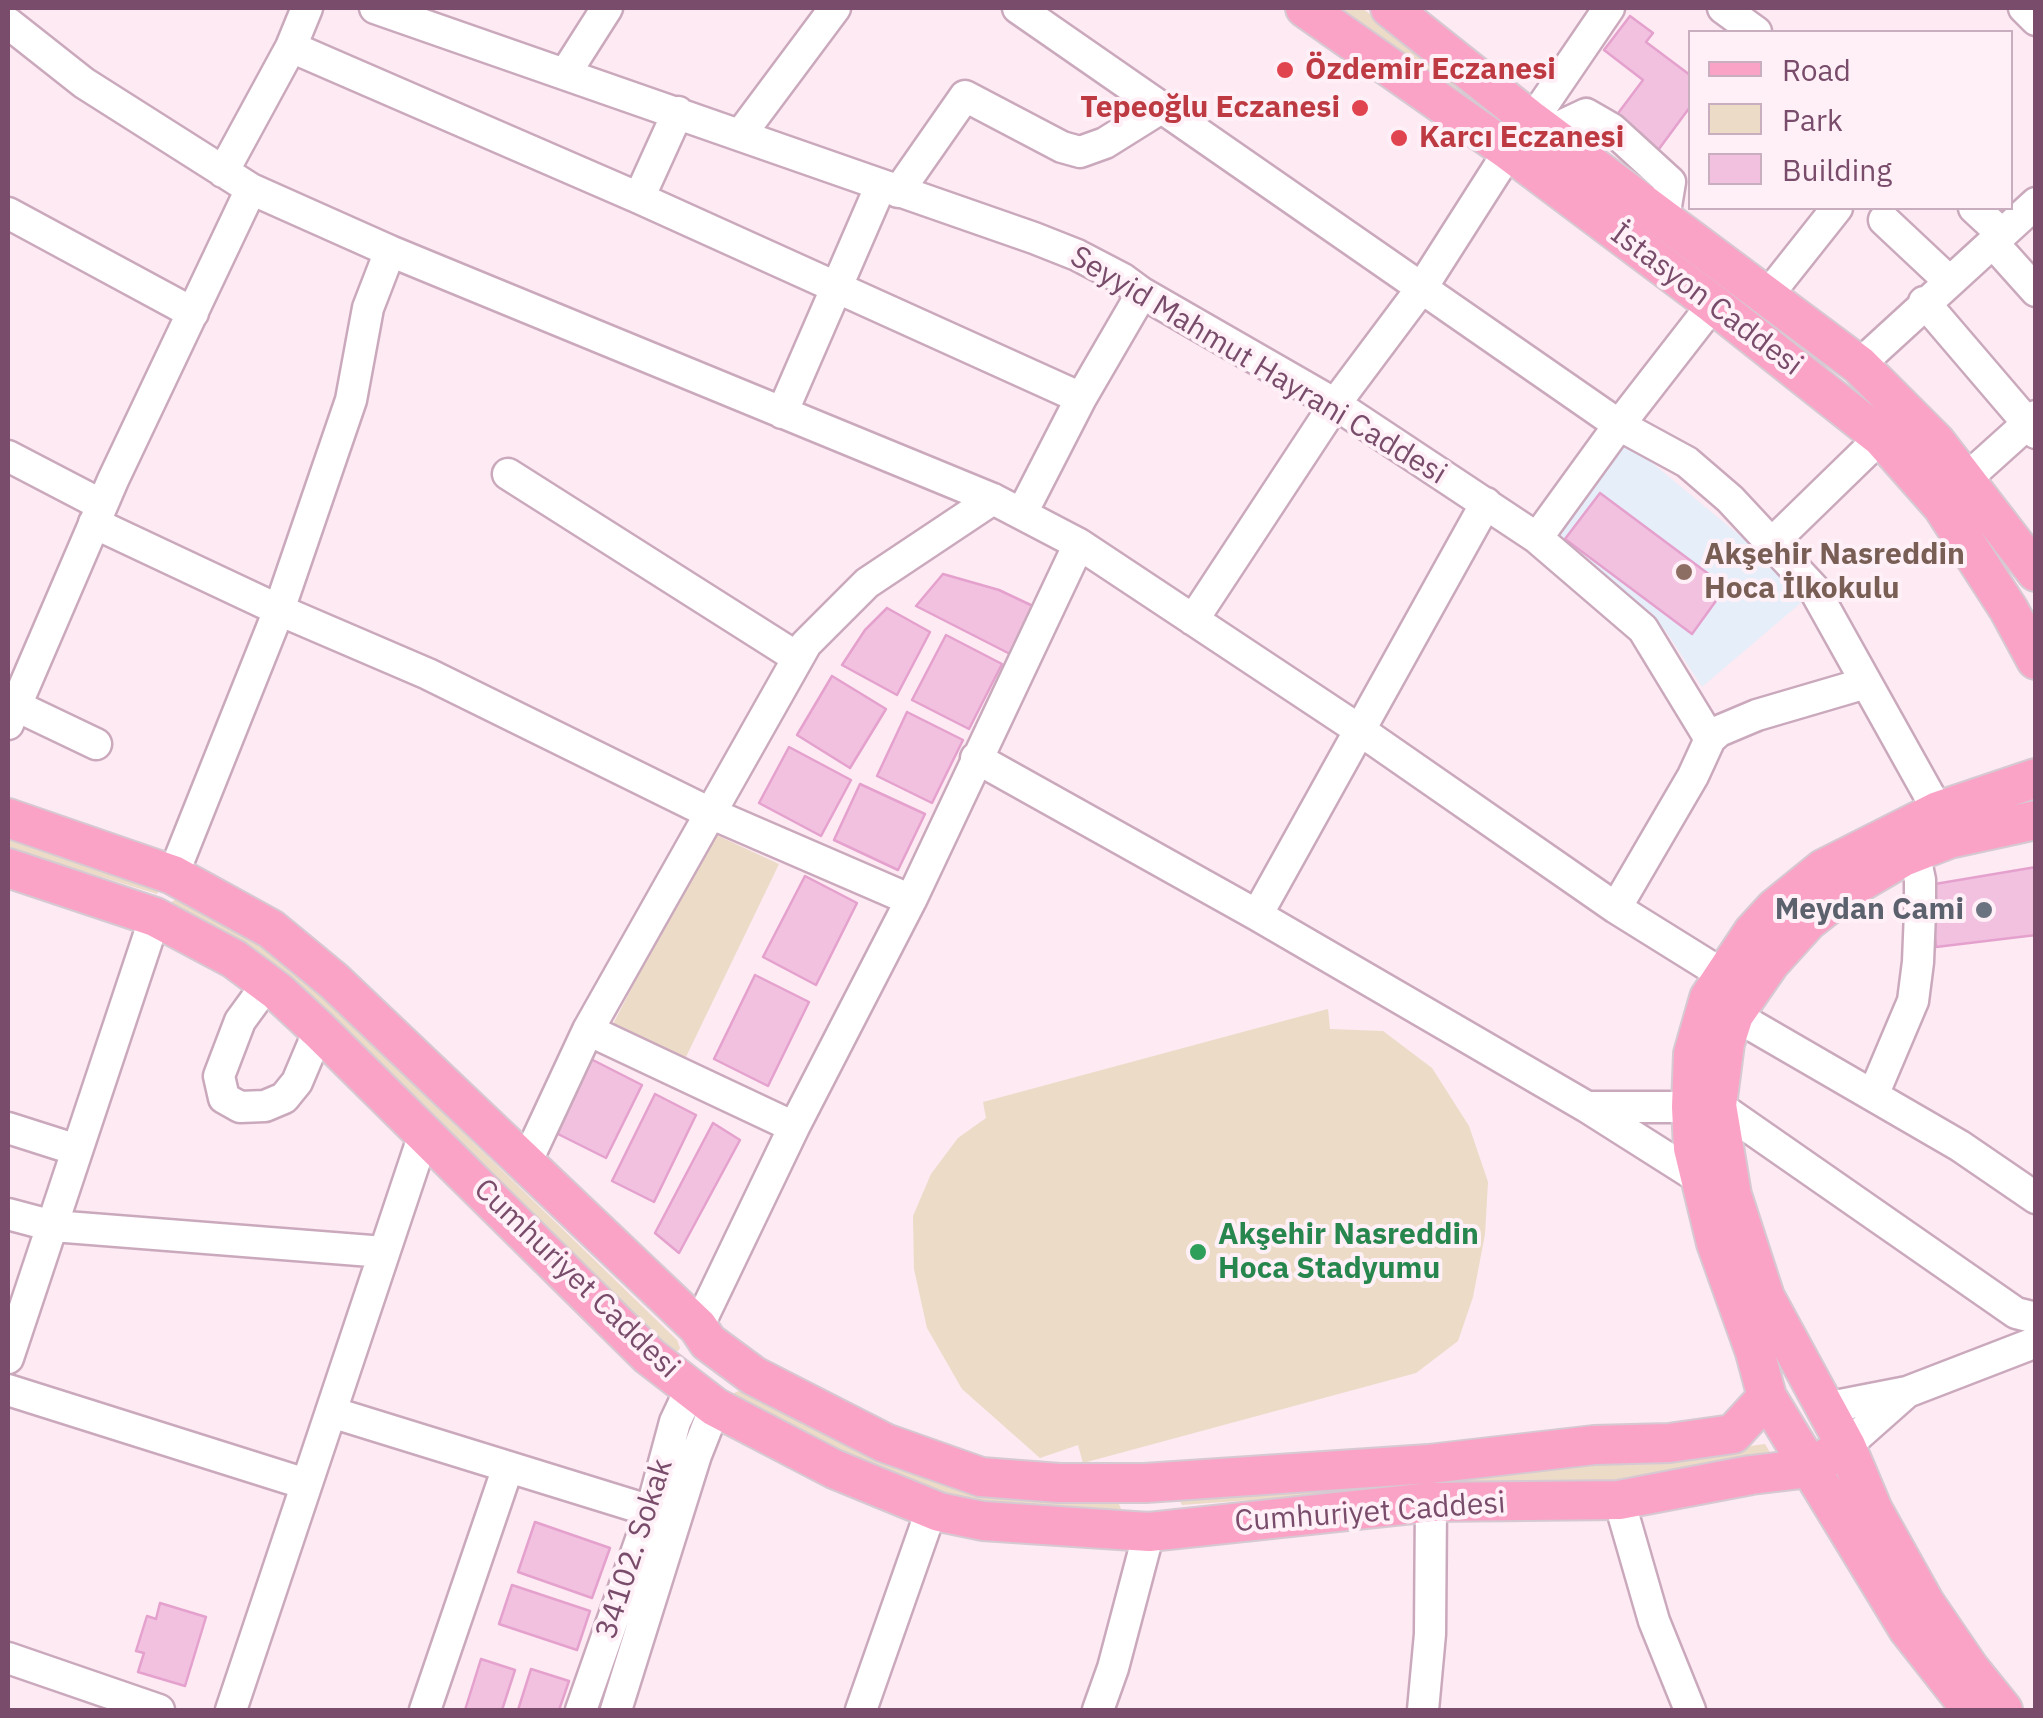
<!DOCTYPE html>
<html>
<head>
<meta charset="utf-8">
<style>
  body { margin:0 }
  #map { position:relative; width:2043px; height:1718px; overflow:hidden; background:#fdeaf2; font-family:"IBM Plex Sans",sans-serif }
  canvas { display:block }
  .frame { position:absolute; inset:0; border:10px solid #784c6a; pointer-events:none }
  .legend { position:absolute; left:1688px; top:30px; width:325px; height:180px; box-sizing:border-box; background:#fff0f7; border:2px solid #c9aebf; margin:0; padding:12px 18px; list-style:none; font-size:30px; color:#784c6a }
  .legend li { display:flex; align-items:center; gap:20px; height:50px }
  .legend b { width:50px; border:2px solid #c9aebf }
</style>
</head>
<body>
<div id="map">
<canvas width="2043" height="1718"></canvas>
<div class="frame"></div>
<ul class="legend">
<li><b style="height:12px;background:#faa3c6"></b>Road</li>
<li><b style="height:28px;background:#ebdbc7"></b>Park</li>
<li><b style="height:28px;background:#f2c1e0"></b>Building</li>
</ul>
</div>
<script>
const context = document.querySelector('canvas').getContext('2d');
context.lineJoin = 'round';
function paint(path, color) {
  context.fillStyle = color;
  context.fill(path, 'evenodd');
}
function toPath(rows) {
  const path = new Path2D();
  for (const r of rows) {
    path.moveTo(r[0], r[1]);
    for (let i = 2; i < r.length; i += 2) path.lineTo(r[i], r[i + 1]);
  }
  return path;
}
function stroke(path, color, width, dash) {
  context.strokeStyle = color;
  context.lineWidth = width;
  context.lineCap = dash ? 'butt' : 'round';
  context.setLineDash(dash || []);
  context.stroke(path);
}
function label(font, color, halo, rows, align = 'center') {
  context.font = font + ' "IBM Plex Sans",sans-serif';
  context.lineWidth = 8;
  context.setLineDash([]);
  context.textBaseline = 'middle';
  context.strokeStyle = halo;
  context.fillStyle = color;
  for (const [text, x, y, turn = 0] of rows) {
    context.save();
    context.translate(x, y);
    context.rotate((+turn || 0) * Math.PI / 180);
    context.textAlign = isNaN(turn) ? turn : align;
    if (halo) context.strokeText(text, 0, 0);
    context.fillText(text, 0, 0);
    context.restore();
  }
}
const education = toPath([
  [1621,437,1744,539,1803,601,1702,687,1665,630,1556,543]
]);
const green = toPath([
  [1338,8,1362,8,1509,120,1500,130],
  [8,831,159,889,157,894,8,848],
  [712,833,779,864,684,1061,612,1026],
  [176,899,264,947,314,988,677,1340,680,1348,678,1351,670,1352,169,904],
  [1328,1009,1330,1029,1383,1031,1432,1068,1469,1126,1488,1182,1485,1234,1473,1297,1458,1341,1416,1373,1083,1463,1078,1445,1040,1458,962,1389,927,1328,914,1269,913,1216,931,1174,958,1138,986,1118,983,1102],
  [741,1390,860,1450,953,1488,1013,1499,1117,1500,1122,1511,1020,1513,915,1489,733,1400,734,1393],
  [1765,1444,1774,1459,1659,1478,1451,1490,1447,1479,1450,1475,1637,1462],
  [1419,1481,1416,1488,1182,1505,1178,1498]
]);
const building = toPath([
  [1630,16,1653,33,1646,42,1690,75,1690,107,1656,153,1613,120,1643,80,1604,50,1630,16],
  [1600,493,1726,587,1692,634,1565,539,1600,493],
  [943,574,999,590,1035,607,1012,655,916,606,943,574],
  [887,608,930,632,897,695,842,665,865,630,887,608],
  [946,635,1002,664,969,729,912,700,946,635],
  [832,676,886,709,850,768,797,735,832,676],
  [907,712,963,740,932,803,877,776,907,712],
  [789,747,851,780,821,836,759,803,789,747],
  [860,784,925,814,898,870,834,840,860,784],
  [2036,867,2036,935,1936,947,1929,885,2036,867],
  [805,876,857,903,816,985,763,957,805,876],
  [755,975,809,1002,768,1086,714,1059,755,975],
  [583,1055,642,1085,606,1158,546,1128,583,1055],
  [655,1094,696,1115,654,1202,612,1181,655,1094],
  [713,1123,740,1140,679,1253,655,1233,713,1123],
  [535,1522,610,1548,592,1598,518,1572,535,1522],
  [512,1585,590,1611,577,1650,499,1624,512,1585],
  [160,1603,206,1617,185,1686,138,1672,144,1653,136,1651,147,1616,156,1619,160,1603],
  [481,1659,515,1670,502,1710,465,1710,481,1659],
  [531,1669,569,1681,559,1710,518,1710,531,1669]
]);
const minor = toPath([
  [375,8,1034,238,1077,255,1123,279,1142,293,1335,404,1537,538,1643,629,1710,739],
  [1018,8,1619,425,1687,462,1730,499,1814,589,1938,811],
  [1723,8,1756,32],
  [2024,8,2036,20],
  [8,23,84,83,251,189,390,251,993,499,1079,544,1361,731,1616,908,1722,974],
  [291,47,639,198,1081,398],
  [565,74,607,8],
  [1532,121,1609,8],
  [1548,132,1586,114,1612,129,1670,182,1664,218],
  [741,134,835,8],
  [223,172,291,47,307,8],
  [898,192,965,96,1062,147,1080,152,1105,143,1161,108],
  [639,198,678,112],
  [1974,208,2001,233],
  [8,213,193,313],
  [1884,220,1949,281],
  [1993,243,2036,291],
  [1768,295,1837,208],
  [1924,302,2036,433],
  [1859,365,2036,203],
  [782,413,881,185],
  [8,456,102,505],
  [508,474,798,658],
  [1966,479,2036,416],
  [1022,513,1081,398,1142,293],
  [94,523,279,610,428,674,710,813,911,900],
  [1537,538,1619,425,1713,304],
  [1772,543,1881,437],
  [1193,620,1335,404,1421,289,1509,151],
  [8,702,96,744],
  [8,724,113,480,251,189],
  [976,758,1257,915,1587,1107,1699,1178],
  [173,875,279,610,351,400,368,308,390,251],
  [1616,908,1693,776,1710,739,1719,731,1757,715,1866,683],
  [1257,915,1486,503],
  [267,984,240,1021,219,1076,224,1098,240,1107,265,1106,284,1098,297,1082,319,1030],
  [1734,1015,1960,1146,2036,1198],
  [588,1030,794,1127],
  [1874,1093,1913,1001,1918,962,1920,912,1920,880,1914,852],
  [1717,1105,2016,1313,2036,1318],
  [1587,1107,1691,1107],
  [8,1128,77,1150],
  [526,1163,588,1030,806,644,867,583,993,499],
  [8,1214,53,1226,384,1252],
  [698,1327,794,1127,911,900,1079,544],
  [8,1358,155,917],
  [8,1390,306,1484],
  [1907,1392,2034,1343],
  [1825,1408,1907,1392,1846,1446],
  [331,1412,651,1511],
  [1619,1500,1654,1621,1690,1710],
  [8,1658,159,1710],
  [231,1710,419,1149,427,1136],
  [425,1710,508,1467],
  [581,1710,651,1511,675,1422,691,1388],
  [616,1710,696,1455,715,1407],
  [861,1710,932,1508],
  [1098,1710,1113,1668,1149,1532],
  [1423,1710,1430,1634,1431,1502]
]);
const major = toPath([
  [1305,8,1509,151,1713,304,1881,437,1942,506,2009,610,2036,660],
  [1390,8,1532,121,1859,365,1936,442,2036,572],
  [8,818,173,875,271,929,334,981,698,1327,708,1342,754,1376,885,1443,981,1477,1059,1483,1145,1483,1429,1464,1594,1445,1669,1443,1733,1434,1767,1397,1755,1352,1716,1243,1693,1148,1691,1107,1693,1054,1709,998,1753,932,1775,908,1823,869,1938,811,2036,778],
  [8,868,155,917,234,959,277,991,319,1030,649,1356,715,1407,834,1469,939,1512,983,1521,1149,1532,1431,1502,1619,1500,1751,1475,1810,1468,1846,1446],
  [1767,1397,1908,1629,1971,1709],
  [2003,1710,1970,1669,1925,1603,1873,1510,1846,1446,1765,1297,1732,1195,1717,1105,1725,1043,1734,1015,1770,963,1808,921,1850,888,1903,857,1949,839,2036,820]
]);
const markers = [
  [1285,70,10,"#e0444e"],
  [1360,108,10,"#e0444e"],
  [1399,138,10,"#e0444e"],
  [1684,572,10,"#8d6e63"],
  [1984,910,10,"#6b7280"],
  [1198,1252,10,"#2e9e5b"]
];
const healthNames = [
  ["Özdemir Eczanesi",1305,70],
  ["Tepeoğlu Eczanesi",1340,108,"right"],
  ["Karcı Eczanesi",1419,138]
];
const streetNames = [
  ["İstasyon Caddesi",1706,300,37],
  ["Seyyid Mahmut Hayrani Caddesi",1258,366,31],
  ["Cumhuriyet Caddesi",576,1279,44],
  ["Cumhuriyet Caddesi",1370,1513,-4],
  ["34102. Sokak",635,1549,-72]
];
const educationNames = [
  ["Akşehir Nasreddin",1704,555],
  ["Hoca İlkokulu",1704,589]
];
const worshipNames = [
  ["Meydan Cami",1964,910]
];
const leisureNames = [
  ["Akşehir Nasreddin",1218,1235],
  ["Hoca Stadyumu",1218,1269]
];
paint(education, '#e6eef9');
paint(green, '#ebdbc7');
paint(building, '#f2c1e0');
stroke(building, '#e5a1cd', 2.5);
stroke(minor, '#cba9bd', 35);
stroke(major, '#d6c9d2', 42);
stroke(minor, '#fff', 30);
stroke(major, '#faa3c6', 38);
for (const [x, y, r, color] of markers) {
  const dot = new Path2D();
  dot.arc(x, y, r, 0, 2 * Math.PI);
  context.fillStyle = color;
  context.fill(dot);
  stroke(dot, '#fff0f7', 4);
}
label('bold 30px', '#be3a42', '#fff0f7', healthNames, 'left');
label('30px', '#784c6a', '#fff0f7', streetNames);
label('bold 30px', '#785e54', '#fff0f7', educationNames, 'left');
label('bold 30px', '#5b616d', '#fff0f7', worshipNames, 'right');
label('bold 30px', '#27864d', '#fff0f7', leisureNames, 'left');
</script>
</body>
</html>
